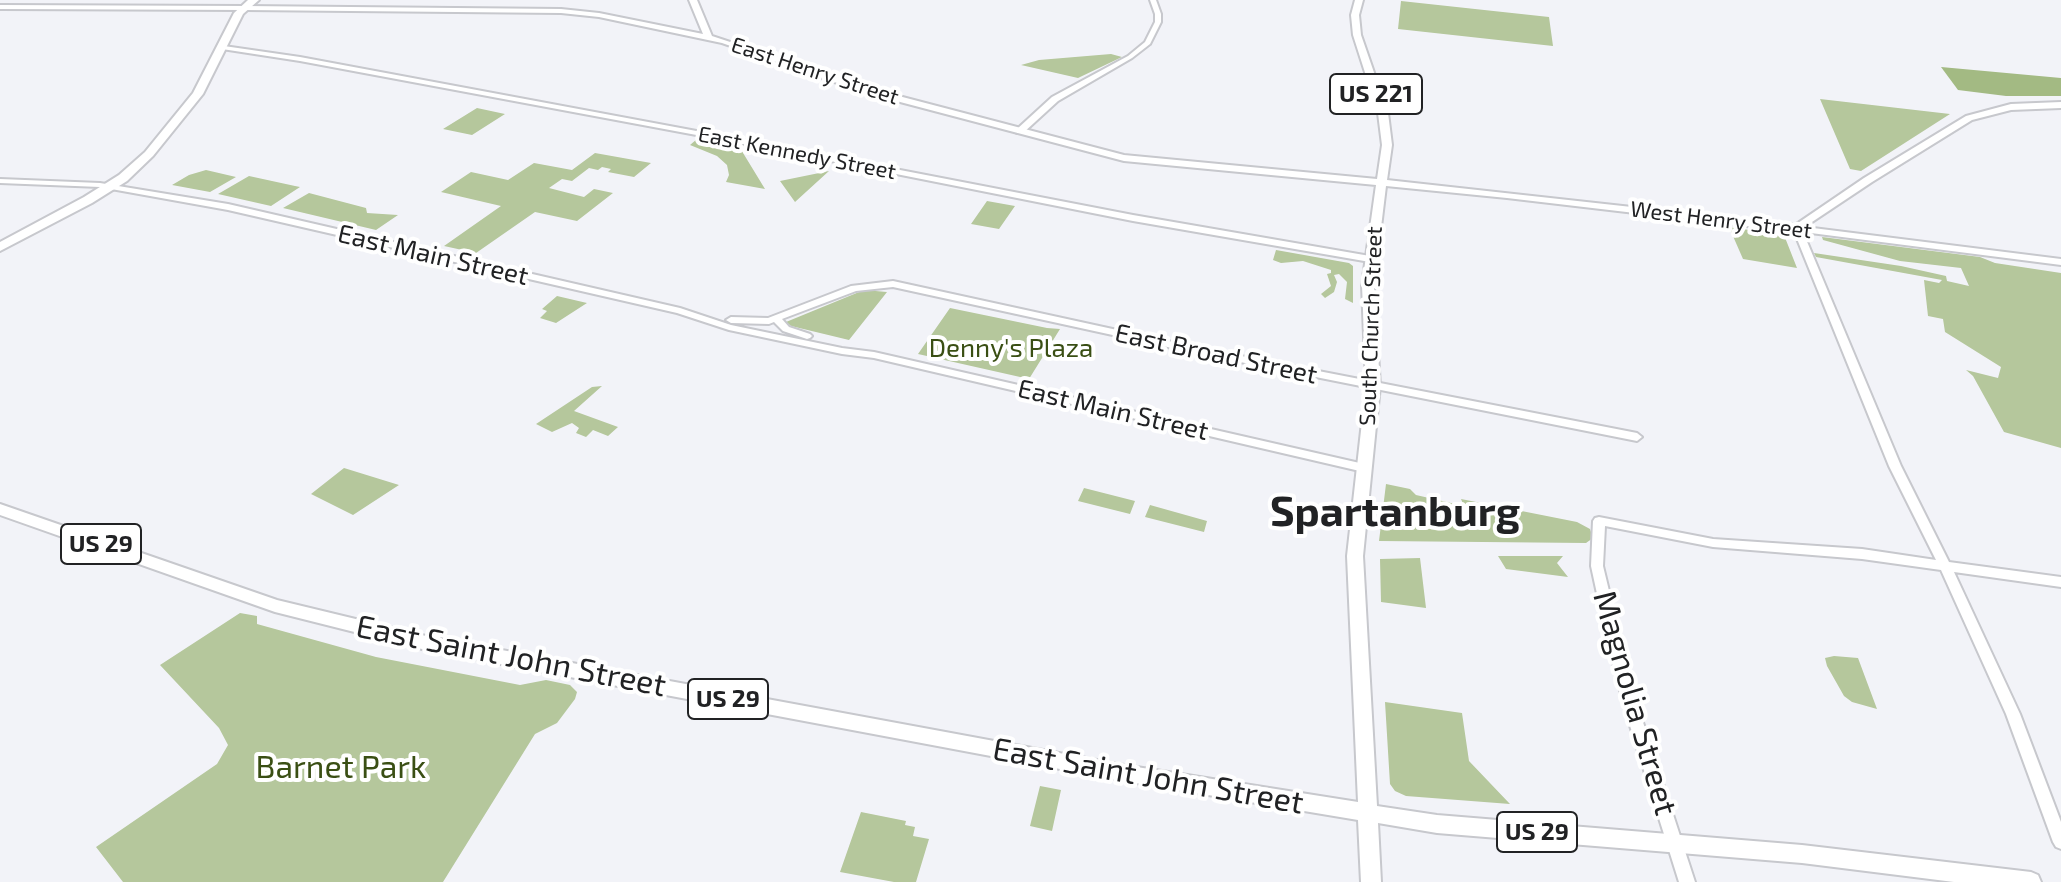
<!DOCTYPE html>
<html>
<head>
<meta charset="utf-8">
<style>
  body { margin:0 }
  canvas { display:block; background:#f2f3f8 }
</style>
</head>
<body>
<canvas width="2061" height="882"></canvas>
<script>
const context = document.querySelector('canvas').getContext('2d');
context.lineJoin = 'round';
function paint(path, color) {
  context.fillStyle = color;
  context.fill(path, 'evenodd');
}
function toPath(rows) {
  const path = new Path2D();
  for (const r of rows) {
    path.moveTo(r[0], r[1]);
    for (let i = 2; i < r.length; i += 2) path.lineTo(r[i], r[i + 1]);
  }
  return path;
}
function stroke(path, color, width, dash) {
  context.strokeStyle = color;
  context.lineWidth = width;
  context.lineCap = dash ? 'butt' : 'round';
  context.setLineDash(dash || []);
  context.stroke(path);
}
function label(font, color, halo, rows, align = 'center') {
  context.font = font + ' "Exo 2",sans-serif';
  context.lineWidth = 8;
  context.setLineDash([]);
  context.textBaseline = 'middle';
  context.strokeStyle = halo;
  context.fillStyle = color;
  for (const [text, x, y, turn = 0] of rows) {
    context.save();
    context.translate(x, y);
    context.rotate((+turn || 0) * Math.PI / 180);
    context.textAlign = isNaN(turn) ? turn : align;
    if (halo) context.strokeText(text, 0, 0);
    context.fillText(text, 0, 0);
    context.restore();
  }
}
const green = toPath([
  [1401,1,1549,17,1553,46,1398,29],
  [1111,54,1122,57,1078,78,1021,65,1039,60],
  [1820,99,1950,114,1861,171,1850,169],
  [477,108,505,114,472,135,443,129],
  [697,139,740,148,765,189,726,182,729,175,727,165,717,156,690,145],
  [595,153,651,163,634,177,608,172,611,169,602,167,598,170,589,168,572,181,562,179,549,188,584,197,594,189,613,193,577,221,535,212,476,253,444,246,501,206,441,192,471,172,508,180,534,163,572,170],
  [206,170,236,177,210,192,172,185,189,175],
  [829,171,795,202,780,181],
  [249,176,295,186,300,187,271,206,218,194],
  [309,193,366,208,367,213,398,215,376,230,283,208],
  [987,201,1015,206,999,229,971,224],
  [1729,227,1784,235,1797,268,1743,259],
  [1822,237,1980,257,1995,263,2061,273,2061,448,2004,432,1973,376,1966,370,1998,378,2001,367,1945,332,1943,319,1928,316,1924,280,1939,283,1942,280,1816,257,1814,253,1901,266,1946,276,1947,281,1969,286,1961,268,1900,261,1823,240],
  [1276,250,1349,263,1353,266,1353,303,1345,299,1347,282,1339,274,1334,275,1337,282,1334,292,1325,298,1321,294,1331,286,1327,274,1331,273,1331,270,1303,261,1281,263,1273,260],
  [864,290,887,292,849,340,791,326,786,322],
  [557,296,587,303,556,323,540,318,547,311,542,309],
  [950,308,1047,328,1060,329,1029,379,918,354],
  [602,386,574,411,618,427,608,436,593,430,586,437,576,433,579,428,572,423,552,432,536,424,592,387],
  [344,468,399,485,353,515,311,494],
  [1386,484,1410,489,1416,495,1464,506,1461,499,1577,522,1590,529,1593,538,1586,543,1379,541],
  [1084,488,1135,501,1130,514,1078,501],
  [1150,505,1207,521,1204,532,1145,517],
  [1498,556,1563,556,1557,563,1568,577,1506,569],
  [1420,558,1426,608,1381,602,1380,559],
  [240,613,257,616,257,624,376,657,520,685,546,680,570,685,577,692,575,699,557,723,535,734,443,882,123,882,96,847,217,764,228,745,219,728,160,665],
  [1834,656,1858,658,1877,709,1852,702,1844,696,1827,666,1825,658],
  [1385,702,1462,713,1469,761,1510,804,1406,796,1395,791,1390,784],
  [1040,786,1061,790,1052,831,1030,826],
  [861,812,906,821,905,825,915,827,913,836,929,839,916,882,894,882,840,872]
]);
const forest = toPath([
  [1941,67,2061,78,2061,96,2006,96,1958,90]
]);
const minor = toPath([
  [1150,0,1156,0,1161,14,1161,22,1150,44,1132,58,1058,101,1023,133,1017,133,1017,129,1052,97,1128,56,1145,42,1155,22,1155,14,1150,0],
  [0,5,245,6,248,8,245,10,0,9,0,5],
  [224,46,300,57,750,141,1133,215,1370,256,1375,259,1370,262,1133,221,750,145,300,61,222,49,222,47,224,46],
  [0,179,100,183,228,204,680,308,731,325,842,348,874,352,1364,464,1370,468,1364,472,874,358,842,354,729,330,677,313,228,210,100,187,0,183,0,179],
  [1797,226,2061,259,2061,265,1803,232,1901,466,1949,562,2061,577,2061,587,1954,572,2020,714,2061,822,2061,849,2056,847,2053,842,2006,714,1941,570,1862,559,1713,547,1605,526,1603,566,1623,649,1640,713,1695,882,1679,882,1626,713,1609,649,1591,566,1593,521,1595,518,1599,517,1713,539,1862,549,1936,560,1889,466,1793,229,1797,226],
  [893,281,1195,347,1637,433,1642,437,1637,441,1195,353,893,287,856,291,782,319,789,327,810,334,812,336,810,338,807,339,783,331,774,322,769,324,731,323,726,320,731,317,768,318,851,286,893,281]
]);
const major = toPath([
  [689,0,697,0,712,36,872,89,1124,155,1377,179,1382,145,1378,113,1353,35,1351,15,1355,0,1363,0,1359,15,1361,35,1388,113,1392,145,1387,180,1795,225,1864,178,1966,116,2011,104,2061,102,2061,108,2011,110,1972,120,1872,182,1797,232,1507,198,1386,186,1374,285,1380,386,1363,556,1377,806,1437,815,1802,845,2031,872,2038,875,2041,882,1954,882,1802,863,1437,833,1378,823,1381,882,1361,882,1358,820,1124,781,426,650,275,612,0,515,0,504,277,600,426,636,1124,765,1358,802,1347,556,1366,386,1362,285,1376,185,1124,161,866,93,722,43,599,17,561,13,245,10,241,8,245,6,561,9,599,13,703,34,689,0]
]);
const highway = toPath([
  [248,0,259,0,243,14,203,94,153,156,127,181,92,203,0,251,0,242,84,197,119,175,145,152,193,93,234,13,248,0]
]);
const farStreetnames = [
  ["East Henry Street",815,71,18],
  ["East Kennedy Street",797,153,11],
  ["West Henry Street",1721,220,7],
  ["South Church Street",1371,326,-88]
];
const shields = [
  [1376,94,92],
  [101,544,80],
  [728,699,80],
  [1537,832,80]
];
const shieldNames = [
  ["US 221",1376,94],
  ["US 29",101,544],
  ["US 29",728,699],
  ["US 29",1537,832]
];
const streetNames = [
  ["East Main Street",433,255,13],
  ["East Broad Street",1216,354,12],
  ["East Main Street",1113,410,13]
];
const parkNames = [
  ["Denny's Plaza",1011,348]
];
const nearStreetnames = [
  ["East Saint John Street",511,656,11],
  ["Magnolia Street",1635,703,74],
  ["East Saint John Street",1148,776,10]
];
const nearParknames = [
  ["Barnet Park",341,767]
];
const townNames = [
  ["Spartanburg",1395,512]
];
paint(green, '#b5c79c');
paint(forest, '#a3ba83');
stroke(minor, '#c7c8cd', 4);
stroke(major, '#c7c8cd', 4);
stroke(highway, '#c7c8cd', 4);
paint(minor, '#fff');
paint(major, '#fff');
paint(highway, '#fff');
label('22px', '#212224', '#fff', farStreetnames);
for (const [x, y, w] of shields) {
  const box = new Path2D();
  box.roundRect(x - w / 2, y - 20, w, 40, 6);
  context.fillStyle = '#fff';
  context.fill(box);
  stroke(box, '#212224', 2);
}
label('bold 24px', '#212224', null, shieldNames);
label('26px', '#212224', '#fff', streetNames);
label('26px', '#3a4f14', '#fff', parkNames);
label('32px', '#212224', '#fff', nearStreetnames);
label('32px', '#3a4f14', '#fff', nearParknames);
label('bold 42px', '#212224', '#fff', townNames);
</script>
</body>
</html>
